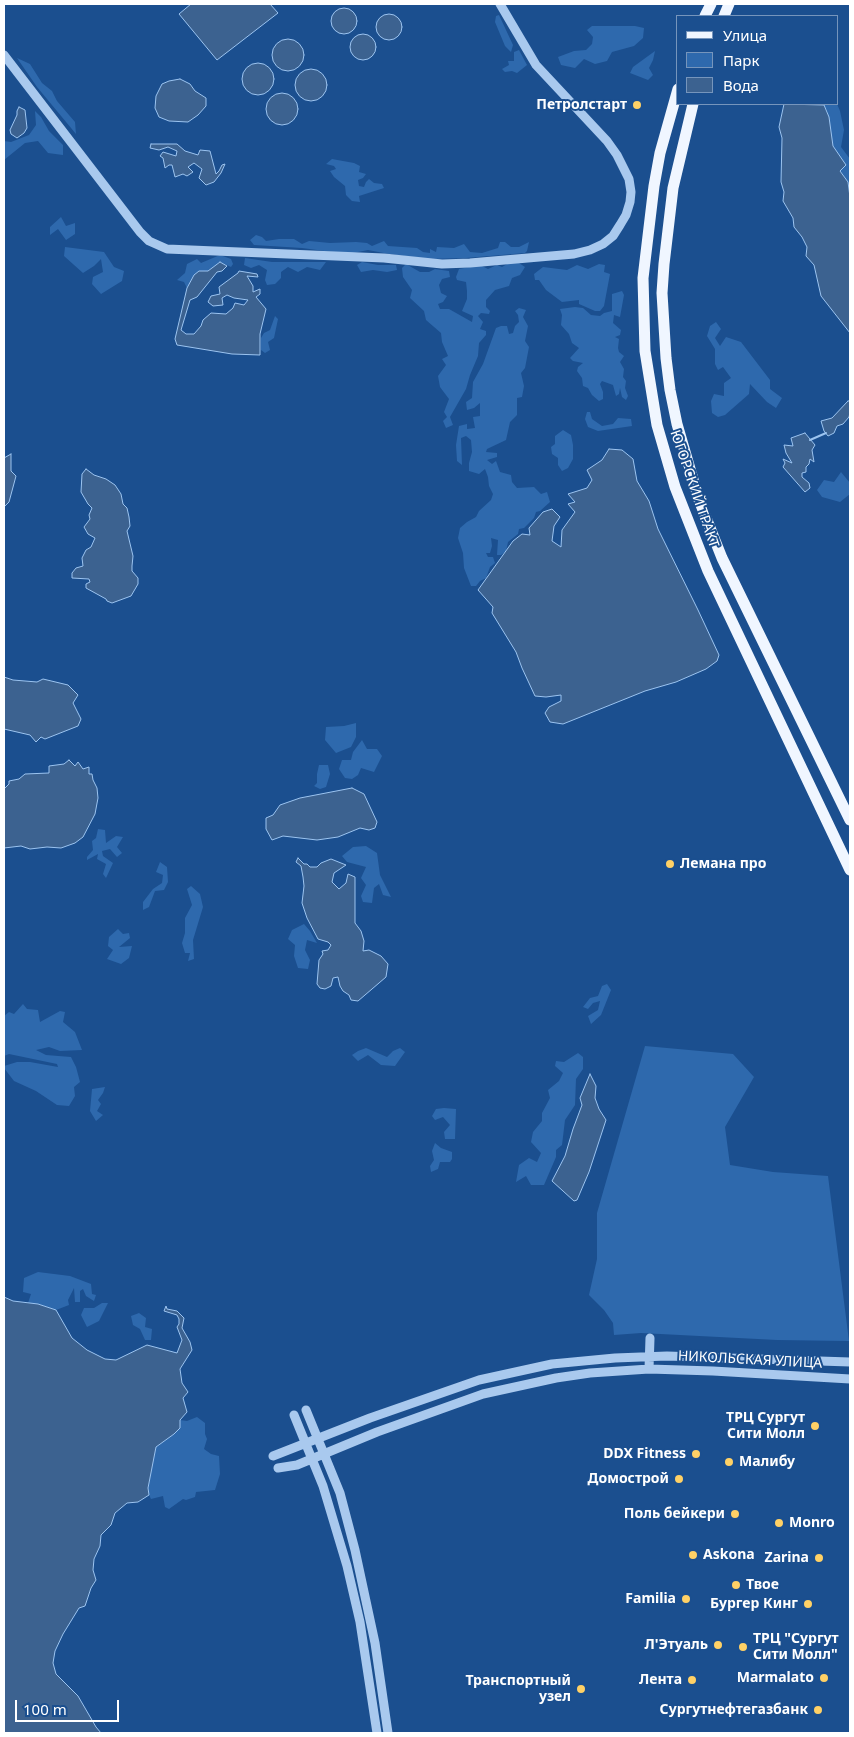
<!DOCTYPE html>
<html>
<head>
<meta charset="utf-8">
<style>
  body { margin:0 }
  #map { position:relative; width:854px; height:1737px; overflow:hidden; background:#1b4f8f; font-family:"Noto Sans",sans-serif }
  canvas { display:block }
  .frame { position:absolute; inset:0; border:5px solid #fff; pointer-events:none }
  .legend { position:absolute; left:676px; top:15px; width:162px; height:90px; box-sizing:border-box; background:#1b4f8f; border:1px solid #7695bc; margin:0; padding:6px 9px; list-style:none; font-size:15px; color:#fff }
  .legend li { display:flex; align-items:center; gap:10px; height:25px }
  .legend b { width:25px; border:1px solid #7695bc }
  .scale { position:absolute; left:15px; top:1700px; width:104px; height:22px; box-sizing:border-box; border:2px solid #fff; border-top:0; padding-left:6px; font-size:15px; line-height:18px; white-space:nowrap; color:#fff; -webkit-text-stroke:4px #1b4f8f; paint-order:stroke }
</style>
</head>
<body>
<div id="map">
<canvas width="854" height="1737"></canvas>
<div class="frame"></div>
<ul class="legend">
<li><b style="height:6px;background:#f0f6ff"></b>Улица</li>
<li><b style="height:14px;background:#2e69ad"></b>Парк</li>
<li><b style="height:14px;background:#3c6290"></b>Вода</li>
</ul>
<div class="scale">100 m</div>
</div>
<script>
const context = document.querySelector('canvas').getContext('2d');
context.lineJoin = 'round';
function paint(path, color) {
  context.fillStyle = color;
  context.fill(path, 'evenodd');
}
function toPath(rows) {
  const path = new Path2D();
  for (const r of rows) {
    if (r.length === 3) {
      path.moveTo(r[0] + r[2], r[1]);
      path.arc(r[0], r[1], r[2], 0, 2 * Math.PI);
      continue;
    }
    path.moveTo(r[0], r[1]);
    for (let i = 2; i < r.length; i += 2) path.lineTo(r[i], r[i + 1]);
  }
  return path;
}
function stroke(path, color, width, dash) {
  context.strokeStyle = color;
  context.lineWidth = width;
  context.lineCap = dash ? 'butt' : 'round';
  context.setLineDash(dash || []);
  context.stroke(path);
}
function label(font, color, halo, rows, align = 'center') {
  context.font = font + ' "Noto Sans",sans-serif';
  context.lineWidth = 4;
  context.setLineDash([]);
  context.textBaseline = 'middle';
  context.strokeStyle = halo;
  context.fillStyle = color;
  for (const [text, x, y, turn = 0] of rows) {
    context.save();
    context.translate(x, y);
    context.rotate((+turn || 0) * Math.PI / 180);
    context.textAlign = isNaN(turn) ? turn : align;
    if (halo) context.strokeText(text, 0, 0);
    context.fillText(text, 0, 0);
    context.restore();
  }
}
const green = toPath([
  [499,15,513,45,511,52,505,46,495,22,496,16],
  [592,26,635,26,644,28,643,38,634,46,612,52,607,61,595,64,584,59,575,68,561,65,558,57,574,51,586,50,592,44,593,37,587,30],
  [519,50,527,65,517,73,512,71,505,72,502,69,509,65,508,61,514,61,514,52],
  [655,51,653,60,649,68,653,75,648,80,630,73,633,67],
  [17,58,30,64,42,83,52,91,57,101,75,122,76,134,37,87],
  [819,105,837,104,840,111,844,130,841,147,850,159,850,197,848,182,840,170,833,146,827,110],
  [35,111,41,117,49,131,63,145,63,155,48,153,38,141,25,143,4,160,4,141,11,142,29,135,36,125],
  [332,159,354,163,360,166,359,172,366,174,363,178,358,180,359,186,364,187,366,182,369,179,374,183,382,184,384,188,359,196,360,202,352,201,346,195,345,186,334,177,330,171,336,169,334,166,326,164],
  [61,217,66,226,75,223,75,234,66,240,58,229,50,235,50,227],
  [256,235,262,237,266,241,279,239,294,239,302,244,309,241,330,243,356,242,367,243,372,246,384,241,388,246,417,248,423,252,430,253,430,249,436,252,437,247,454,248,464,244,470,252,482,253,498,248,500,242,505,242,511,247,519,247,529,242,527,251,525,253,466,258,428,259,389,254,368,250,353,253,332,252,302,248,254,245,250,240],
  [65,247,104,252,114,267,124,271,122,281,101,294,92,284,93,277,103,272,101,259,94,266,83,273,64,256],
  [220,255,231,259,233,264,231,267,220,262,208,271,194,275,187,288,184,282,177,280,185,273,187,264,197,259,201,263],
  [245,258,272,262,326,262,320,270,307,267,298,272,288,267,281,272,281,278,275,284,267,285,265,280,267,270,259,265,251,268,244,265],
  [362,262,378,265,396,265,397,270,387,272,373,270,361,272,357,265],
  [509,263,519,263,525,267,520,275,512,278,509,286,495,290,486,300,486,307,490,311,489,314,481,313,478,316,483,322,480,329,486,331,486,335,479,343,478,356,470,375,466,389,450,417,453,425,446,428,443,421,447,417,444,412,449,399,440,387,438,376,446,365,442,359,448,356,442,342,441,333,426,320,424,311,410,298,412,290,403,277,402,268,406,264,420,272,429,272,435,269,449,271,450,277,442,279,439,285,441,293,447,296,443,302,438,304,440,309,449,309,472,322,473,316,462,311,467,299,467,291,466,282,457,280,456,277,459,269,480,265,488,269,497,265,502,267],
  [599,264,605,265,604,272,610,274,604,306,600,311,595,311,579,304,579,300,562,302,546,290,539,280,535,280,534,274,543,267,567,270,577,265,588,269],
  [622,291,624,295,620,317,614,315,613,323,621,330,620,335,615,337,619,339,618,348,619,352,624,356,620,362,624,369,623,377,626,381,625,388,628,396,626,400,622,397,620,388,619,394,616,396,613,385,602,381,600,384,603,392,603,399,599,401,592,395,588,388,583,386,582,378,577,371,578,367,583,363,573,361,570,358,579,348,572,343,569,334,561,325,562,315,560,309,575,307,583,308,591,315,600,316,604,313,612,311,612,294],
  [519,308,526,310,523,317,528,326,525,341,529,347,525,368,521,373,524,386,522,397,517,398,517,415,510,422,506,440,487,449,486,452,497,453,497,457,487,460,492,464,496,461,500,472,511,475,512,482,517,488,534,487,541,494,547,492,550,502,540,511,536,512,534,518,524,528,519,529,518,534,508,542,506,551,501,555,497,555,498,540,491,538,492,546,490,553,486,553,488,557,493,557,495,563,490,567,486,578,480,581,476,586,471,586,464,568,463,553,458,538,460,528,467,522,476,517,479,511,491,500,493,494,489,486,488,477,485,469,479,474,469,471,469,463,472,452,471,440,466,436,461,438,462,465,457,461,456,445,459,426,467,424,467,429,475,428,473,417,480,416,480,403,474,408,467,410,466,402,472,398,473,382,483,364,496,328,501,326,507,326,509,334,513,333,515,326,519,322,518,315,515,311],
  [275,316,278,319,274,338,268,342,270,350,265,353,261,350,261,338,264,333,270,330],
  [716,322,721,329,715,338,720,346,726,337,741,342,770,380,770,389,782,398,776,408,767,402,750,384,749,394,725,415,718,417,712,413,711,401,714,394,724,396,724,383,731,378,723,367,718,370,715,364,715,349,707,336,710,326],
  [587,412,590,412,592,419,602,426,613,424,618,418,631,419,632,426,598,431,588,427,585,419],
  [563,430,571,435,573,445,573,459,568,468,562,471,558,465,558,458,552,454,551,447,555,444,555,436],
  [841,472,850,483,850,494,840,502,822,497,817,490,824,480,834,482],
  [356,723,356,737,351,747,336,753,325,740,326,727,344,726],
  [362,740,367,749,377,749,382,756,374,772,361,768,358,775,352,779,345,778,339,769,342,760,351,760,353,752],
  [319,765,328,765,330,774,326,787,320,789,314,786,317,783,317,774],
  [98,829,105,830,106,843,116,836,123,837,117,847,122,853,117,857,110,849,102,851,103,856,113,863,106,878,103,874,106,864,97,859,98,854,87,860,87,857,93,850,92,841,96,838],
  [366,846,377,853,380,875,391,897,383,895,379,884,374,888,372,903,363,902,361,896,366,885,361,878,366,867,347,862,342,856,353,847],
  [160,862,167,867,168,882,164,890,155,891,149,907,143,910,143,902,153,889,162,883,163,875,156,872],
  [191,886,200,894,203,907,193,940,194,959,188,961,190,953,185,953,182,943,185,933,185,918,192,905,187,889],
  [304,924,310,931,317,943,307,940,305,950,310,960,308,969,298,968,294,956,295,945,288,939,292,930],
  [118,929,123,934,129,933,130,938,119,947,132,946,129,958,121,964,107,959,113,950,108,946,109,937],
  [607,984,611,990,601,1015,591,1024,588,1016,598,1010,600,1001,593,1003,588,1009,583,1007,590,998,598,996,602,986],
  [23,1004,27,1009,38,1010,40,1022,60,1011,65,1012,63,1022,75,1032,82,1050,60,1051,49,1047,36,1050,46,1055,71,1057,76,1067,80,1082,74,1087,75,1096,69,1106,57,1105,36,1091,14,1081,4,1068,4,1066,17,1062,30,1062,58,1067,57,1064,9,1054,4,1056,4,1016,9,1012,14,1014],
  [645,1046,733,1054,754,1077,725,1127,730,1165,773,1172,828,1176,849,1341,777,1340,641,1333,614,1335,613,1323,604,1310,589,1295,597,1259,597,1213],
  [366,1048,387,1057,393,1051,400,1048,405,1052,395,1066,381,1065,368,1055,358,1061,352,1055,358,1051],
  [578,1053,583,1057,583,1069,576,1079,575,1105,565,1120,562,1145,556,1150,556,1157,544,1185,531,1185,526,1176,516,1182,519,1165,529,1158,537,1162,541,1153,531,1142,533,1132,542,1121,542,1113,550,1098,548,1090,559,1081,563,1073,555,1066,556,1061,564,1062],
  [105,1087,103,1093,98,1100,101,1104,97,1111,103,1115,96,1121,90,1111,92,1089],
  [444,1108,456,1109,455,1139,445,1139,444,1132,450,1125,443,1117,435,1120,432,1116,436,1109],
  [435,1143,441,1148,452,1152,452,1159,450,1162,440,1162,438,1169,431,1172,430,1166,434,1160,432,1151],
  [38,1272,70,1276,91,1284,92,1294,96,1295,94,1301,86,1296,83,1289,80,1291,80,1302,75,1302,74,1288,68,1300,69,1305,56,1310,38,1304,28,1303,31,1294,23,1292,24,1278],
  [102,1303,108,1303,99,1321,87,1327,81,1315,84,1308,94,1308],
  [139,1313,146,1318,145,1327,152,1329,151,1340,145,1340,140,1329,133,1325,131,1316],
  [197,1417,205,1423,205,1434,207,1439,204,1449,211,1454,219,1456,220,1474,215,1490,196,1492,195,1497,186,1500,183,1499,169,1509,165,1507,163,1496,151,1499,149,1495,148,1488,156,1447,174,1434,180,1420,187,1421]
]);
const water = toPath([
  [191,4,270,4,278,13,217,60,179,14,191,4],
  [344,21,13],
  [389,27,13],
  [363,47,13],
  [288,55,16],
  [258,79,16],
  [311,85,16],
  [180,79,190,84,195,91,206,98,206,106,198,115,188,122,169,121,159,117,155,108,156,96,162,84,169,81,180,79],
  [282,109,16],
  [784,104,824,105,829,117,833,146,846,165,840,171,848,182,850,197,850,333,821,296,814,265,806,256,807,247,802,237,794,227,793,218,783,201,784,192,781,182,782,138,779,127,784,104],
  [19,107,25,110,27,128,24,133,17,138,11,134,10,130,17,115,17,111,19,107],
  [151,144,177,144,185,151,198,155,200,150,210,151,216,174,219,171,222,165,225,164,221,173,214,182,206,185,199,178,202,169,194,163,188,167,193,172,187,176,183,174,175,177,172,165,169,165,165,168,163,158,160,156,163,152,176,156,177,151,168,147,159,150,150,148,151,144],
  [220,262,227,266,222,271,217,272,197,297,190,300,181,330,186,334,194,334,201,326,203,320,211,313,226,314,233,308,235,303,244,305,248,300,234,298,227,295,222,298,223,305,213,306,208,302,211,296,220,294,219,287,238,273,239,271,257,274,258,277,247,276,253,286,253,292,260,289,260,294,256,297,266,309,260,334,260,355,232,354,177,345,175,339,187,288,194,275,199,271,208,271,220,262],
  [848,401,850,401,850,413,849,417,843,424,837,426,834,433,828,436,824,431,821,421,832,418,848,401],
  [805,433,815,445,812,450,814,462,810,459,809,464,806,467,806,472,802,473,802,477,809,483,810,488,805,492,783,467,785,463,783,459,792,463,786,453,784,445,793,446,791,438,805,433],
  [609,449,622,450,633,459,637,481,649,501,658,529,698,610,719,655,717,661,706,669,676,682,645,691,563,724,550,722,545,713,549,707,561,701,561,695,546,697,535,696,522,668,516,652,492,613,493,607,478,590,513,541,522,534,530,535,529,528,543,512,552,509,560,517,554,526,552,541,561,547,562,530,575,512,568,504,575,502,568,494,587,488,592,480,587,470,602,460,609,449],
  [11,454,11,471,16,476,9,502,4,507,4,458,11,454],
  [86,469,94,475,106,479,115,485,121,494,123,504,127,508,129,517,130,526,127,531,133,556,132,566,132,571,138,578,138,584,131,596,112,603,107,601,106,599,86,588,86,584,90,582,89,579,72,578,72,573,76,568,83,566,82,558,86,550,91,547,95,538,88,534,84,527,90,519,89,515,92,508,88,504,81,492,82,474,86,469],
  [4,677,13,680,37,682,43,679,68,685,78,695,73,703,81,719,78,726,45,739,41,737,36,742,30,735,4,729,4,677],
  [69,760,75,766,78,762,83,769,89,767,89,774,92,774,93,780,97,788,98,798,95,814,83,837,75,843,61,848,47,847,30,849,21,846,4,848,4,789,9,784,9,781,19,779,25,774,49,773,49,766,64,764,69,760],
  [352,788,364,794,377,822,375,828,369,830,360,828,338,837,317,840,283,836,272,840,266,829,266,818,273,815,280,805,300,798,352,788],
  [298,858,304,864,307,864,310,867,317,867,321,863,331,859,346,865,334,873,332,882,339,889,346,883,348,874,355,877,355,923,361,931,364,941,363,951,369,950,381,956,388,964,386,977,358,1001,351,1000,349,995,343,991,340,986,338,977,333,978,331,986,325,989,320,988,317,984,319,960,323,954,322,951,328,950,331,945,328,942,318,939,307,918,302,903,304,886,303,877,301,866,296,862,298,858],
  [590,1074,596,1086,595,1098,599,1109,606,1120,589,1172,577,1200,574,1201,552,1181,565,1156,573,1129,582,1105,580,1098,590,1074],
  [4,1297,13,1301,38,1304,56,1310,72,1338,87,1350,105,1359,116,1360,147,1345,177,1353,182,1340,177,1327,179,1324,179,1319,177,1315,164,1311,166,1306,167,1309,177,1311,184,1318,182,1328,190,1342,192,1350,180,1369,182,1383,188,1392,183,1398,187,1412,180,1420,180,1428,174,1434,156,1447,148,1488,149,1495,138,1502,127,1503,115,1513,111,1525,101,1535,100,1546,94,1559,93,1570,96,1580,91,1588,85,1606,79,1608,63,1634,55,1651,53,1663,56,1674,78,1696,96,1727,101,1733,4,1733,4,1297]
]);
const stream = toPath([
  [810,440,826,433]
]);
const minor = toPath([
  [4,55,140,232,149,241,167,249,384,258,442,264,470,263,574,254,590,250,603,244,613,236,620,225,626,215,630,202,631,192,629,179,617,155,607,141,536,65,500,4],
  [649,1369,650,1338],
  [306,1410,340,1493,355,1550,375,1643,388,1733],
  [294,1415,323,1486,347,1566,360,1622,377,1733],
  [273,1456,370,1418,479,1380,552,1364,615,1358,667,1356,850,1362],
  [278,1468,297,1465,377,1432,483,1394,556,1378,590,1373,649,1369,713,1371,850,1379]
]);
const major = toPath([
  [705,16,711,4],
  [724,16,729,4],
  [678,89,660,153,654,186,643,278,645,351,657,425,675,487,708,571,850,870],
  [693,104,673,188,664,264,662,293,666,358,670,390,677,424,699,500,722,558,850,820]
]);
const markers = [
  [637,105,5,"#ffd166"],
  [670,864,5,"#ffd166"],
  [815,1426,5,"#ffd166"],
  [696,1454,5,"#ffd166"],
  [729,1462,5,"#ffd166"],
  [679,1479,5,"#ffd166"],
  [735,1514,5,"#ffd166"],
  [779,1523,5,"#ffd166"],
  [693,1555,5,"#ffd166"],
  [819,1558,5,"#ffd166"],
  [736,1585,5,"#ffd166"],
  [686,1599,5,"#ffd166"],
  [808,1604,5,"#ffd166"],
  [718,1645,5,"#ffd166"],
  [743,1647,5,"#ffd166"],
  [824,1678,5,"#ffd166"],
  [692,1680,5,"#ffd166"],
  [581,1689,5,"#ffd166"],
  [818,1710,5,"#ffd166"]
];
const poiNames = [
  ["Петролстарт",627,105],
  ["Лемана про",680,864,"left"],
  ["ТРЦ Сургут",805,1418],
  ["Сити Молл",805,1434],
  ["DDX Fitness",686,1454],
  ["Малибу",739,1462,"left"],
  ["Домострой",669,1479],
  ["Поль бейкери",725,1514],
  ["Monro",789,1523,"left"],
  ["Askona",703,1555,"left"],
  ["Zarina",809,1558],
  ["Твое",746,1585,"left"],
  ["Familia",676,1599],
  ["Бургер Кинг",798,1604],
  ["ТРЦ \"Сургут",753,1639,"left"],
  ["Сити Молл\"",753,1655,"left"],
  ["Л'Этуаль",708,1645],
  ["Marmalato",814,1678],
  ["Лента",682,1680],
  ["Транспортный",571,1681],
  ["узел",571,1697],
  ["Сургутнефтегазбанк",808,1710]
];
const streetNames = [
  ["ЮГОРСКИЙ ТРАКТ",694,489,71],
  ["НИКОЛЬСКАЯ УЛИЦА",750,1360,3]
];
paint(green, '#2e69ad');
paint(water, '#3c6290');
stroke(water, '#9cc4f0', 1);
stroke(stream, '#9cc4f0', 2);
stroke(minor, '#a9c9ee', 9);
stroke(major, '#f0f6ff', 11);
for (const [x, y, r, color] of markers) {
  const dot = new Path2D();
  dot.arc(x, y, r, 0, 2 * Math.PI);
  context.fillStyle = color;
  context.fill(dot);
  stroke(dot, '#1b4f8f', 2);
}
label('bold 14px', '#fff', '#1b4f8f', poiNames, 'right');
label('14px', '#fff', '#1b4f8f', streetNames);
</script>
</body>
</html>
